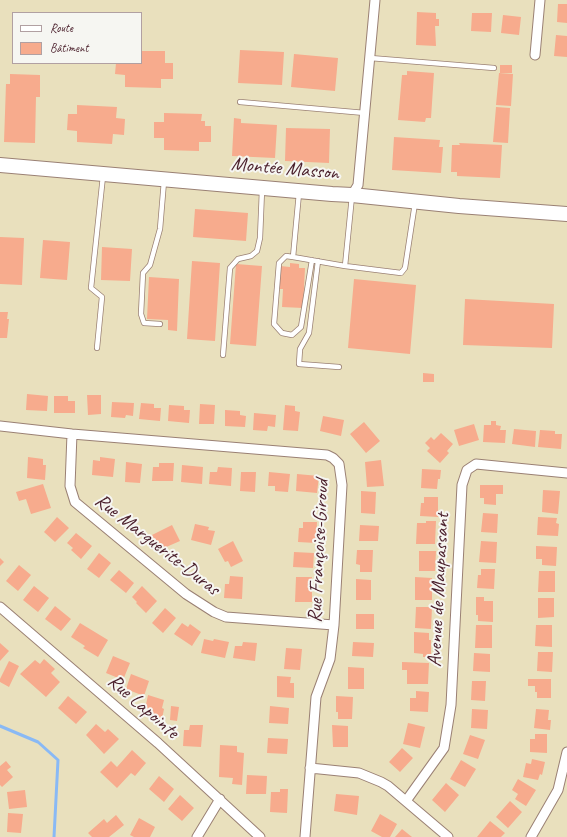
<!DOCTYPE html>
<html>
<head>
<meta charset="utf-8">
<style>
  body { margin:0 }
  #map { position:relative; width:567px; height:837px; overflow:hidden; background:#e9e0bd; font-family:Caveat,sans-serif }
  canvas { display:block }
  .legend { position:absolute; left:12px; top:12px; width:130px; height:52px; box-sizing:border-box; background:#f6f6f2; border:1px solid #b1a0a2; margin:0; padding:5px 7px; list-style:none; font-size:12px; color:#4a1f2b }
  .legend li { display:flex; align-items:center; gap:8px; height:20px }
  .legend b { width:20px; border:1px solid #b1a0a2 }
</style>
</head>
<body>
<div id="map">
<canvas width="567" height="837"></canvas>
<ul class="legend">
<li><b style="height:5px;background:#fff"></b>Route</li>
<li><b style="height:11px;background:#f7ab8d"></b>Bâtiment</li>
</ul>
</div>
<script>
const context = document.querySelector('canvas').getContext('2d');
context.lineJoin = 'round';
function toPath(rows) {
  const path = new Path2D();
  for (const r of rows) {
    path.moveTo(r[0], r[1]);
    for (let i = 2; i < r.length; i += 2) path.lineTo(r[i], r[i + 1]);
  }
  return path;
}
function stroke(path, color, width, dash) {
  context.strokeStyle = color;
  context.lineWidth = width;
  context.lineCap = dash ? 'butt' : 'round';
  context.setLineDash(dash || []);
  context.stroke(path);
}
function paint(path, color) {
  context.fillStyle = color;
  context.fill(path, 'evenodd');
}
function label(font, color, halo, rows, align = 'center') {
  context.font = font + ' Caveat,sans-serif';
  context.lineWidth = 4;
  context.setLineDash([]);
  context.textBaseline = 'middle';
  context.strokeStyle = halo;
  context.fillStyle = color;
  for (const [text, x, y, turn = 0] of rows) {
    context.save();
    context.translate(x, y);
    context.rotate((+turn || 0) * Math.PI / 180);
    context.textAlign = isNaN(turn) ? turn : align;
    if (halo) context.strokeText(text, 0, 0);
    context.fillText(text, 0, 0);
    context.restore();
  }
}
const stream = toPath([
  [0,726,38,742,58,760,54,837]
]);
const building = toPath([
  [558,4,567,4,567,23,557,22],
  [417,12,436,13,436,19,439,19,439,26,435,26,436,46,416,45],
  [472,13,492,13,491,32,471,31],
  [503,15,521,17,519,35,501,33],
  [556,35,567,36,567,57,554,56],
  [240,50,284,52,282,85,238,83],
  [141,51,165,51,165,63,173,63,173,79,161,79,161,88,125,87,125,75,115,74,116,63,141,63],
  [294,54,338,58,335,91,291,87],
  [500,65,512,65,512,73,500,73],
  [407,71,434,73,431,118,426,118,425,122,398,120,402,75,407,75],
  [499,73,513,74,511,106,496,105],
  [10,74,40,75,40,97,36,97,35,143,4,142,6,84,10,84],
  [77,105,117,107,116,118,125,119,124,135,113,134,112,144,77,142,77,131,67,130,68,114,77,114],
  [496,107,510,108,508,143,493,142],
  [164,113,202,114,201,121,205,121,205,126,211,126,211,142,199,142,199,151,164,150,164,138,154,138,154,122,164,122],
  [234,118,241,119,241,123,277,125,275,158,232,156],
  [286,128,330,129,329,163,285,161],
  [394,137,440,140,439,147,443,147,441,173,392,170],
  [459,143,502,145,500,178,457,176,457,172,451,172,452,145,460,145],
  [195,209,248,213,246,241,193,237],
  [0,237,24,238,22,285,0,284],
  [43,240,70,242,67,280,40,278],
  [102,247,132,249,130,281,101,280],
  [192,261,220,263,215,341,187,339],
  [290,263,299,264,299,268,305,268,303,308,282,307,283,289,279,289,280,266,290,267],
  [236,264,262,266,256,346,230,344],
  [149,277,179,279,177,331,168,330,168,320,147,319],
  [354,279,416,285,410,354,348,348],
  [465,299,554,304,552,348,463,345],
  [0,312,8,312,7,319,9,319,7,338,0,338],
  [423,373,434,374,434,382,423,382],
  [27,394,48,396,47,411,26,410],
  [87,395,101,395,101,414,88,415],
  [54,396,68,396,68,401,75,401,75,413,54,413],
  [112,402,134,403,133,416,126,415,125,418,111,417],
  [141,403,154,404,154,408,161,408,160,421,139,419],
  [200,404,215,405,214,424,199,424],
  [169,405,184,406,184,410,190,410,189,423,168,421],
  [285,405,295,406,295,411,300,412,298,431,283,430],
  [225,410,240,411,240,415,246,416,245,427,225,426],
  [254,413,276,415,275,427,268,426,267,431,253,430],
  [323,416,344,420,341,436,320,431],
  [491,421,496,421,496,425,501,426,500,430,506,430,505,443,483,442,484,425,491,425],
  [364,422,380,441,366,453,350,434],
  [474,424,479,440,459,446,454,430],
  [514,429,536,431,535,447,512,444],
  [540,430,555,431,555,434,562,434,561,449,538,447],
  [441,433,453,444,447,451,449,453,440,463,427,451,430,448,425,443,431,437,434,440],
  [28,457,43,459,43,465,46,465,45,480,27,478],
  [100,457,115,459,113,477,92,475,93,460,100,461],
  [381,460,384,486,367,487,365,462],
  [126,462,142,464,140,483,125,482],
  [159,463,174,463,173,481,152,481,153,467,159,467],
  [182,465,203,467,202,484,181,482],
  [218,467,232,468,231,486,209,484,210,472,217,472],
  [422,469,441,470,440,479,438,479,437,489,421,488],
  [241,472,256,472,255,492,240,491],
  [269,472,290,474,288,492,275,491,275,486,268,486],
  [297,474,319,476,317,493,296,491],
  [43,484,51,508,31,514,26,499,19,501,16,492],
  [480,485,503,485,503,494,496,494,496,505,484,504,484,498,480,498],
  [543,490,560,491,558,514,542,512],
  [361,491,376,492,375,514,361,513],
  [424,497,438,497,438,517,420,516,421,503,424,503],
  [483,513,498,514,497,533,481,532],
  [57,517,69,528,55,542,44,532],
  [538,517,557,518,556,523,559,524,558,536,537,535],
  [426,521,436,521,435,544,416,544,417,523,426,523],
  [303,522,317,522,316,543,298,542,299,528,303,528],
  [195,524,209,527,208,530,215,531,211,545,191,540],
  [172,525,180,541,157,551,150,536],
  [360,525,379,526,378,541,359,541],
  [76,533,92,546,81,559,71,550,73,548,67,543],
  [233,541,243,561,231,567,228,561,225,562,218,549],
  [481,541,497,542,496,563,479,562],
  [536,546,557,547,556,566,542,565,542,559,536,559],
  [357,550,373,550,372,572,360,572,360,565,356,564],
  [419,551,436,551,435,571,419,571],
  [294,552,314,553,313,568,293,567],
  [99,553,111,563,99,578,87,569],
  [0,558,4,562,0,566],
  [19,565,31,575,18,591,6,581],
  [481,569,495,569,494,589,477,588,478,575,481,575],
  [119,570,134,583,126,593,110,580],
  [539,571,555,571,555,592,538,592],
  [230,576,243,577,242,599,224,598,225,584,229,584],
  [296,577,312,577,312,602,295,602],
  [415,577,432,578,432,600,415,600],
  [356,579,371,580,371,600,356,600],
  [34,586,49,598,38,612,23,600],
  [142,586,157,601,146,613,136,603,137,602,132,597],
  [476,597,484,597,484,601,493,601,493,622,478,621,478,615,476,615],
  [538,598,554,598,554,617,538,618],
  [55,606,71,619,61,631,45,619],
  [416,607,432,607,431,629,415,628],
  [165,608,176,618,163,633,152,623],
  [356,614,374,614,374,629,356,629],
  [80,623,108,640,98,657,83,648,85,646,71,637],
  [182,623,188,627,190,624,201,632,192,646,174,634],
  [476,625,492,625,492,648,475,648],
  [536,625,552,625,552,647,535,646],
  [414,632,429,633,429,640,431,640,431,657,423,657,423,654,414,653],
  [204,639,213,641,214,639,229,642,225,658,201,653],
  [243,642,257,643,255,661,233,658,235,646,242,646],
  [353,642,374,643,373,657,352,656],
  [0,643,9,651,0,661],
  [286,648,302,649,300,670,284,669],
  [538,652,553,652,552,672,537,671],
  [474,653,490,654,490,672,473,671],
  [113,656,130,663,123,680,106,673],
  [44,659,55,669,51,673,60,682,46,697,20,674,35,660,40,664],
  [9,661,19,666,9,687,0,682,0,679],
  [402,662,429,663,428,684,407,684,407,670,402,670],
  [348,667,364,668,364,689,348,689],
  [131,674,149,681,144,696,126,689],
  [277,676,291,677,290,683,294,683,294,698,277,697],
  [528,679,551,679,551,698,537,698,537,692,535,692,535,686,528,686],
  [472,681,486,681,485,701,471,700],
  [416,691,429,692,428,712,410,711,410,698,416,698],
  [148,695,164,700,162,708,164,709,162,719,149,715,151,710,145,709],
  [68,696,87,712,76,724,58,708],
  [336,696,353,697,352,719,338,719,338,712,336,712],
  [171,706,179,707,177,721,170,720],
  [270,706,289,708,288,724,269,723],
  [472,709,488,710,487,729,471,728],
  [536,709,549,710,548,720,551,720,550,730,534,728],
  [408,723,425,727,420,748,403,744],
  [96,724,105,732,108,729,119,739,104,754,86,735],
  [190,725,203,725,201,747,183,746,184,730,189,730],
  [332,725,348,726,348,747,333,747],
  [535,734,547,734,547,753,530,752,530,739,535,739],
  [470,735,485,740,478,759,463,754],
  [268,738,288,739,287,754,267,753],
  [220,745,237,746,237,752,244,753,242,785,232,784,233,778,219,777],
  [402,748,413,758,400,772,389,762],
  [132,750,146,763,135,776,131,773,117,788,100,772,111,761,117,767],
  [532,759,545,762,542,775,540,774,538,780,523,777,526,763,531,764],
  [461,760,476,769,465,787,450,779],
  [6,761,11,767,7,770,13,777,2,787,0,785,0,766],
  [247,775,267,776,266,794,246,794],
  [159,776,174,789,164,802,149,789],
  [518,779,536,790,526,806,515,799,518,794,512,790],
  [446,783,459,795,445,812,432,800],
  [280,789,288,789,287,813,270,812,271,792,280,792],
  [25,790,27,807,9,809,7,792],
  [336,794,359,796,357,815,334,811],
  [180,795,194,808,182,821,168,809],
  [510,801,522,812,508,828,496,817],
  [8,813,23,814,21,833,7,832],
  [380,814,397,824,390,837,382,837,371,831],
  [116,815,124,825,109,837,92,837,88,833,104,819,107,823],
  [139,818,155,827,150,837,134,837,130,835],
  [490,821,505,833,501,837,477,837],
  [402,829,412,837,395,837]
]);
const lane = toPath([
  [370,58,494,68],
  [240,102,365,113],
  [299,193,293,257,345,266],
  [352,196,345,266,401,273,405,268,415,203],
  [293,257,286,256,279,263,274,324,282,333,292,335,301,327,312,260],
  [318,261,309,333,300,349,299,364,339,367],
  [160,324,144,323,141,314,143,273,150,265,160,229,164,181],
  [97,348,102,297,91,288,103,176],
  [223,355,230,268,238,259,251,256,257,251,260,238,262,190]
]);
const street = toPath([
  [535,55,540,0],
  [352,195,358,185,375,0],
  [0,426,72,434,327,455,333,458,339,464,342,485,334,625,330,659,316,697,305,837],
  [72,434,70,486,75,502,186,594,214,612,226,617,334,625],
  [0,607,158,743,260,837],
  [310,768,359,773,381,782,388,786,448,837],
  [406,801,444,748,451,705,462,485,467,470,476,464,567,473],
  [197,837,220,799],
  [531,837,558,790,567,752]
]);
const primary = toPath([
  [0,165,332,194,352,195,459,206,567,214]
]);
const streetNames = [
  ["Montée Masson",285,169,5],
  ["Rue Marguerite-Duras",157,545,38],
  ["Rue Françoise-Giroud",319,551,-87],
  ["Avenue de Maupassant",439,590,-87],
  ["Rue Lapointe",143,707,41]
];
stroke(stream, '#89b9f5', 3);
paint(building, '#f7ab8d');
stroke(lane, '#9a8074', 6);
stroke(street, '#9a8074', 11);
stroke(primary, '#9a8074', 16);
stroke(lane, '#fff', 4.5);
stroke(street, '#fff', 9);
stroke(primary, '#fff', 14);
label('20px', '#4a1f2b', '#f6f6f2', streetNames);
</script>
</body>
</html>
